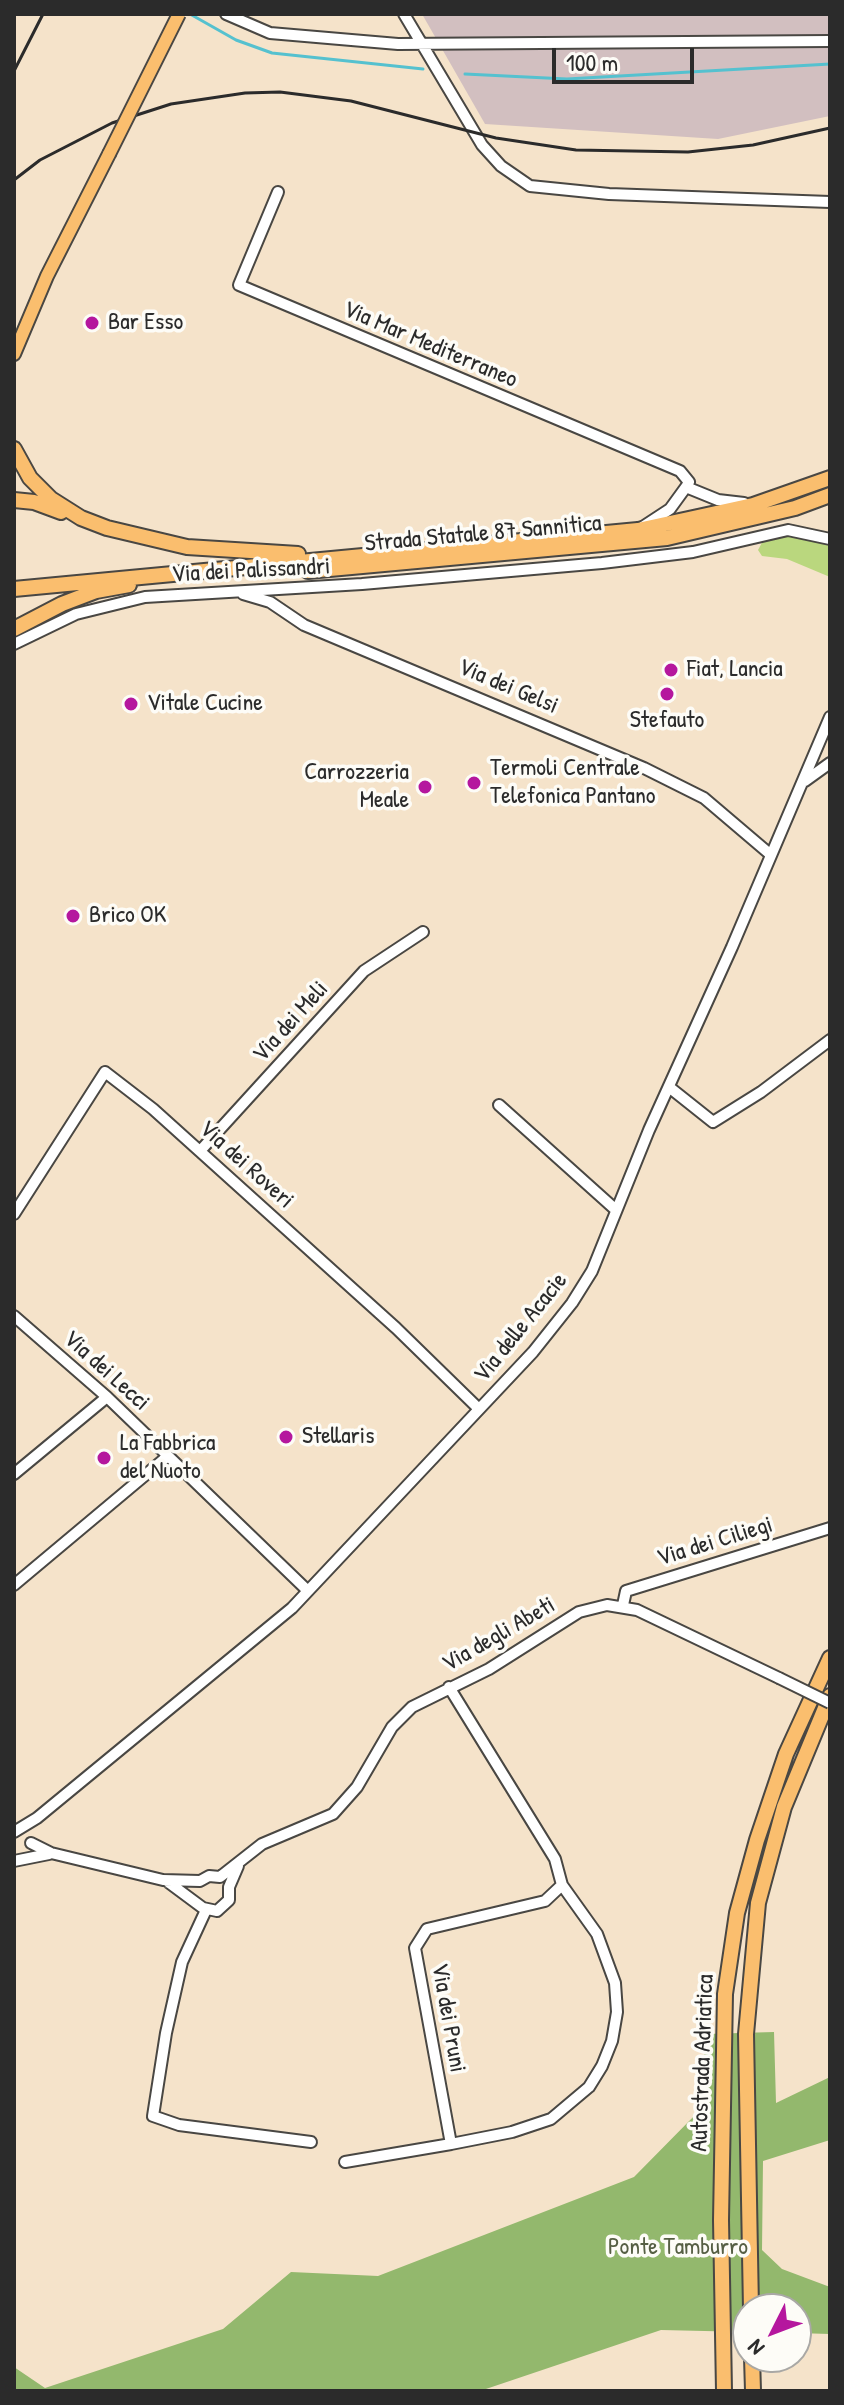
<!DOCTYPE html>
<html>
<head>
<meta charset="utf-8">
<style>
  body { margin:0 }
  #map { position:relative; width:844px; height:2405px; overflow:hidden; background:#f5e3ca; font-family:"Patrick Hand",sans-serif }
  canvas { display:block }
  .frame { position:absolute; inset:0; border:16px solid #2b2b2b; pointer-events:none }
  .north { position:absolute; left:732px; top:2293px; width:80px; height:80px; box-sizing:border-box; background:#fdfcf7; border:2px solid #a9a8a5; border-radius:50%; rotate:228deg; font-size:22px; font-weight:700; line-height:32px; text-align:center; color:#2b2b2b }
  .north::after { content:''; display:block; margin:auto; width:28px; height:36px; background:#b5179e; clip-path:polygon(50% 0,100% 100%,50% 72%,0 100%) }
  .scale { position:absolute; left:552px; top:48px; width:142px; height:36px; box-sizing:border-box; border:4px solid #2b2b2b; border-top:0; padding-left:10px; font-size:24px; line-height:28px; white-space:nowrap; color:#2b2b2b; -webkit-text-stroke:6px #fdfcf7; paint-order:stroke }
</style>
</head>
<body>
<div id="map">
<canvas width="844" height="2405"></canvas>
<div class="frame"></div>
<div class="north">N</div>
<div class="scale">100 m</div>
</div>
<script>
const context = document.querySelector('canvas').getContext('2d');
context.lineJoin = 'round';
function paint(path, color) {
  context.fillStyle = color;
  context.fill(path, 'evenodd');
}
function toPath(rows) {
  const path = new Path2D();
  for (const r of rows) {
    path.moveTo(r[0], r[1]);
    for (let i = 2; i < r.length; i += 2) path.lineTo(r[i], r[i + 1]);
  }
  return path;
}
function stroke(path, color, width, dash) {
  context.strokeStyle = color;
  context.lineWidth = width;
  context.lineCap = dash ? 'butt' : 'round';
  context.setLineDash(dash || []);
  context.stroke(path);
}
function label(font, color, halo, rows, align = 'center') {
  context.font = font + ' "Patrick Hand",sans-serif';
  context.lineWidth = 7;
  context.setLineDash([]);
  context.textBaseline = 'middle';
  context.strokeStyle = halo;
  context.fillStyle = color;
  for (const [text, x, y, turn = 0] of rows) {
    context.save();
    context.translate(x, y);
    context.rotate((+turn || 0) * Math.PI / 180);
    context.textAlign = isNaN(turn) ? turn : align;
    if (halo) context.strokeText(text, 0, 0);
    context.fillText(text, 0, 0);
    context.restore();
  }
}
const industrial = toPath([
  [422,14,830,14,830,116,718,139,485,124]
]);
const green = toPath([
  [794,533,830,544,830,577,787,559,762,556,758,550,764,539]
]);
const forest = toPath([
  [774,2032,776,2103,830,2077,830,2140,763,2161,762,2250,782,2269,830,2287,830,2334,796,2333,796,2309,748,2309,748,2332,661,2330,480,2391,14,2391,14,2367,45,2388,223,2329,291,2272,378,2276,634,2177,700,2110,706,2034]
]);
const stream = toPath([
  [190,14,236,40,272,53,423,69],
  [465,74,567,79,830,64]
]);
const minor = toPath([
  [226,14,270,33,398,44,830,41],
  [404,14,482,145,501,166,530,186,609,194,830,202],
  [278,192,239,285,680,471,689,482,686,487],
  [686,487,718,500,744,503],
  [641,528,670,509,686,487],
  [243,594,270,602,304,625,644,768,704,798,771,855],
  [14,644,76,614,145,597,362,584,602,563,693,552,788,530,830,539],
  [805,781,830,763],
  [669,1087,713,1122,761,1092,830,1040],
  [499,1105,616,1210],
  [200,1151,364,971,423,932],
  [14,1214,105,1072,153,1109,396,1328,479,1409],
  [14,1316,107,1397,308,1591],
  [14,1474,107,1397],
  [14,1585,168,1456],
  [623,1605,626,1591,830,1528],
  [14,1832,37,1818,292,1608,533,1352,572,1303,592,1271,649,1130,732,947,830,717],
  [31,1843,51,1853,163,1880,200,1881,209,1876,220,1877,262,1844,333,1814,357,1787,392,1727,412,1707,489,1669,579,1612,607,1605,637,1610,779,1678],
  [14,1861,49,1854],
  [168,1882,203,1908,217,1911,229,1900,229,1887,238,1866],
  [206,1910,182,1962,166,2033,153,2116,179,2125,311,2142],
  [451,2144,512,2132,551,2119,589,2087,602,2066,612,2041,617,2012,615,1983,597,1934,562,1885],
  [345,2162,451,2144,415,1948,427,1929,545,1901,562,1885,555,1859,449,1687]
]);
const major = toPath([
  [14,354,47,276,109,154]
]);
const highway = toPath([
  [14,449,30,478,51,499,81,518,107,528,187,547,298,554],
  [14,500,34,502,61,512],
  [308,571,667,538,795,508,830,495],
  [14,589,638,530,753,505,830,478],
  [14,629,62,604,96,591,129,585],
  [751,2309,746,2034,758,1903,784,1807,830,1696],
  [752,2357,753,2391],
  [724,2391,721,2220,725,1994,737,1913,757,1840,786,1754,830,1658]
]);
const rail = toPath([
  [14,71,43,14],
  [14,180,40,160,112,123,171,104,245,93,280,92,351,101,496,138,576,150,688,152,753,145,830,128]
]);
const minorBridge = toPath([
  [779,1678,830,1703]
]);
const majorBridge = toPath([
  [109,154,179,14]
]);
const markers = [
  [92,323,8,"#b5179e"],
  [671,670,8,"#b5179e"],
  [667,694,8,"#b5179e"],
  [131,704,8,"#b5179e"],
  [474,783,8,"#b5179e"],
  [425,787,8,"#b5179e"],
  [73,916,8,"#b5179e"],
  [286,1437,8,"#b5179e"],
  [104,1458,8,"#b5179e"]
];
const poiNames = [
  ["Bar Esso",108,323],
  ["Fiat, Lancia",687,670],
  ["Vitale Cucine",147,704],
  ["Stefauto",667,721,"center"],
  ["Termoli Centrale",490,769],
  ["Telefonica Pantano",490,797],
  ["Carrozzeria",409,773,"right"],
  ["Meale",409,801,"right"],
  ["Brico OK",89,916],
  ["Stellaris",302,1437],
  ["La Fabbrica",120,1444],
  ["del Nuoto",120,1472]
];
const streetNames = [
  ["Via Mar Mediterraneo",430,345,23],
  ["Strada Statale 87 Sannitica",483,534,-5],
  ["Via dei Palissandri",251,571,-3],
  ["Via dei Gelsi",508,687,23],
  ["Via dei Meli",291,1022,-48],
  ["Via dei Roveri",246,1165,42],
  ["Via delle Acacie",521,1328,-51],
  ["Via dei Lecci",106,1371,42],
  ["Via dei Ciliegi",715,1542,-17],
  ["Via degli Abeti",499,1635,-30],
  ["Via dei Pruni",448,2018,80],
  ["Autostrada Adriatica",703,2063,-88]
];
const parkNames = [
  ["Ponte Tamburro",678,2248]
];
paint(industrial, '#d2bfc0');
paint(green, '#bad77e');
paint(forest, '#93b86d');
stroke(stream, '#55c1cf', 3);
stroke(minor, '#494743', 14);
stroke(major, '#494743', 16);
stroke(highway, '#494743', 18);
stroke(minor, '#fff', 10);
stroke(major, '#fabe6e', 12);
stroke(highway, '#fabe6e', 14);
stroke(rail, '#2b2b2b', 3);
stroke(minorBridge, '#494743', 14, []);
stroke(majorBridge, '#494743', 16, []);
stroke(minorBridge, '#fff', 10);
stroke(majorBridge, '#fabe6e', 12);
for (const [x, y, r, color] of markers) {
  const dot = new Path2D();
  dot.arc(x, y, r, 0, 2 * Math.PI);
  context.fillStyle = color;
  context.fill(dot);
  stroke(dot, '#fdfcf7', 3);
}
label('24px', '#2b2b2b', '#fdfcf7', poiNames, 'left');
label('24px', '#2b2b2b', '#fdfcf7', streetNames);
label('24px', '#565f44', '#fdfcf7', parkNames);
</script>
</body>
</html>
